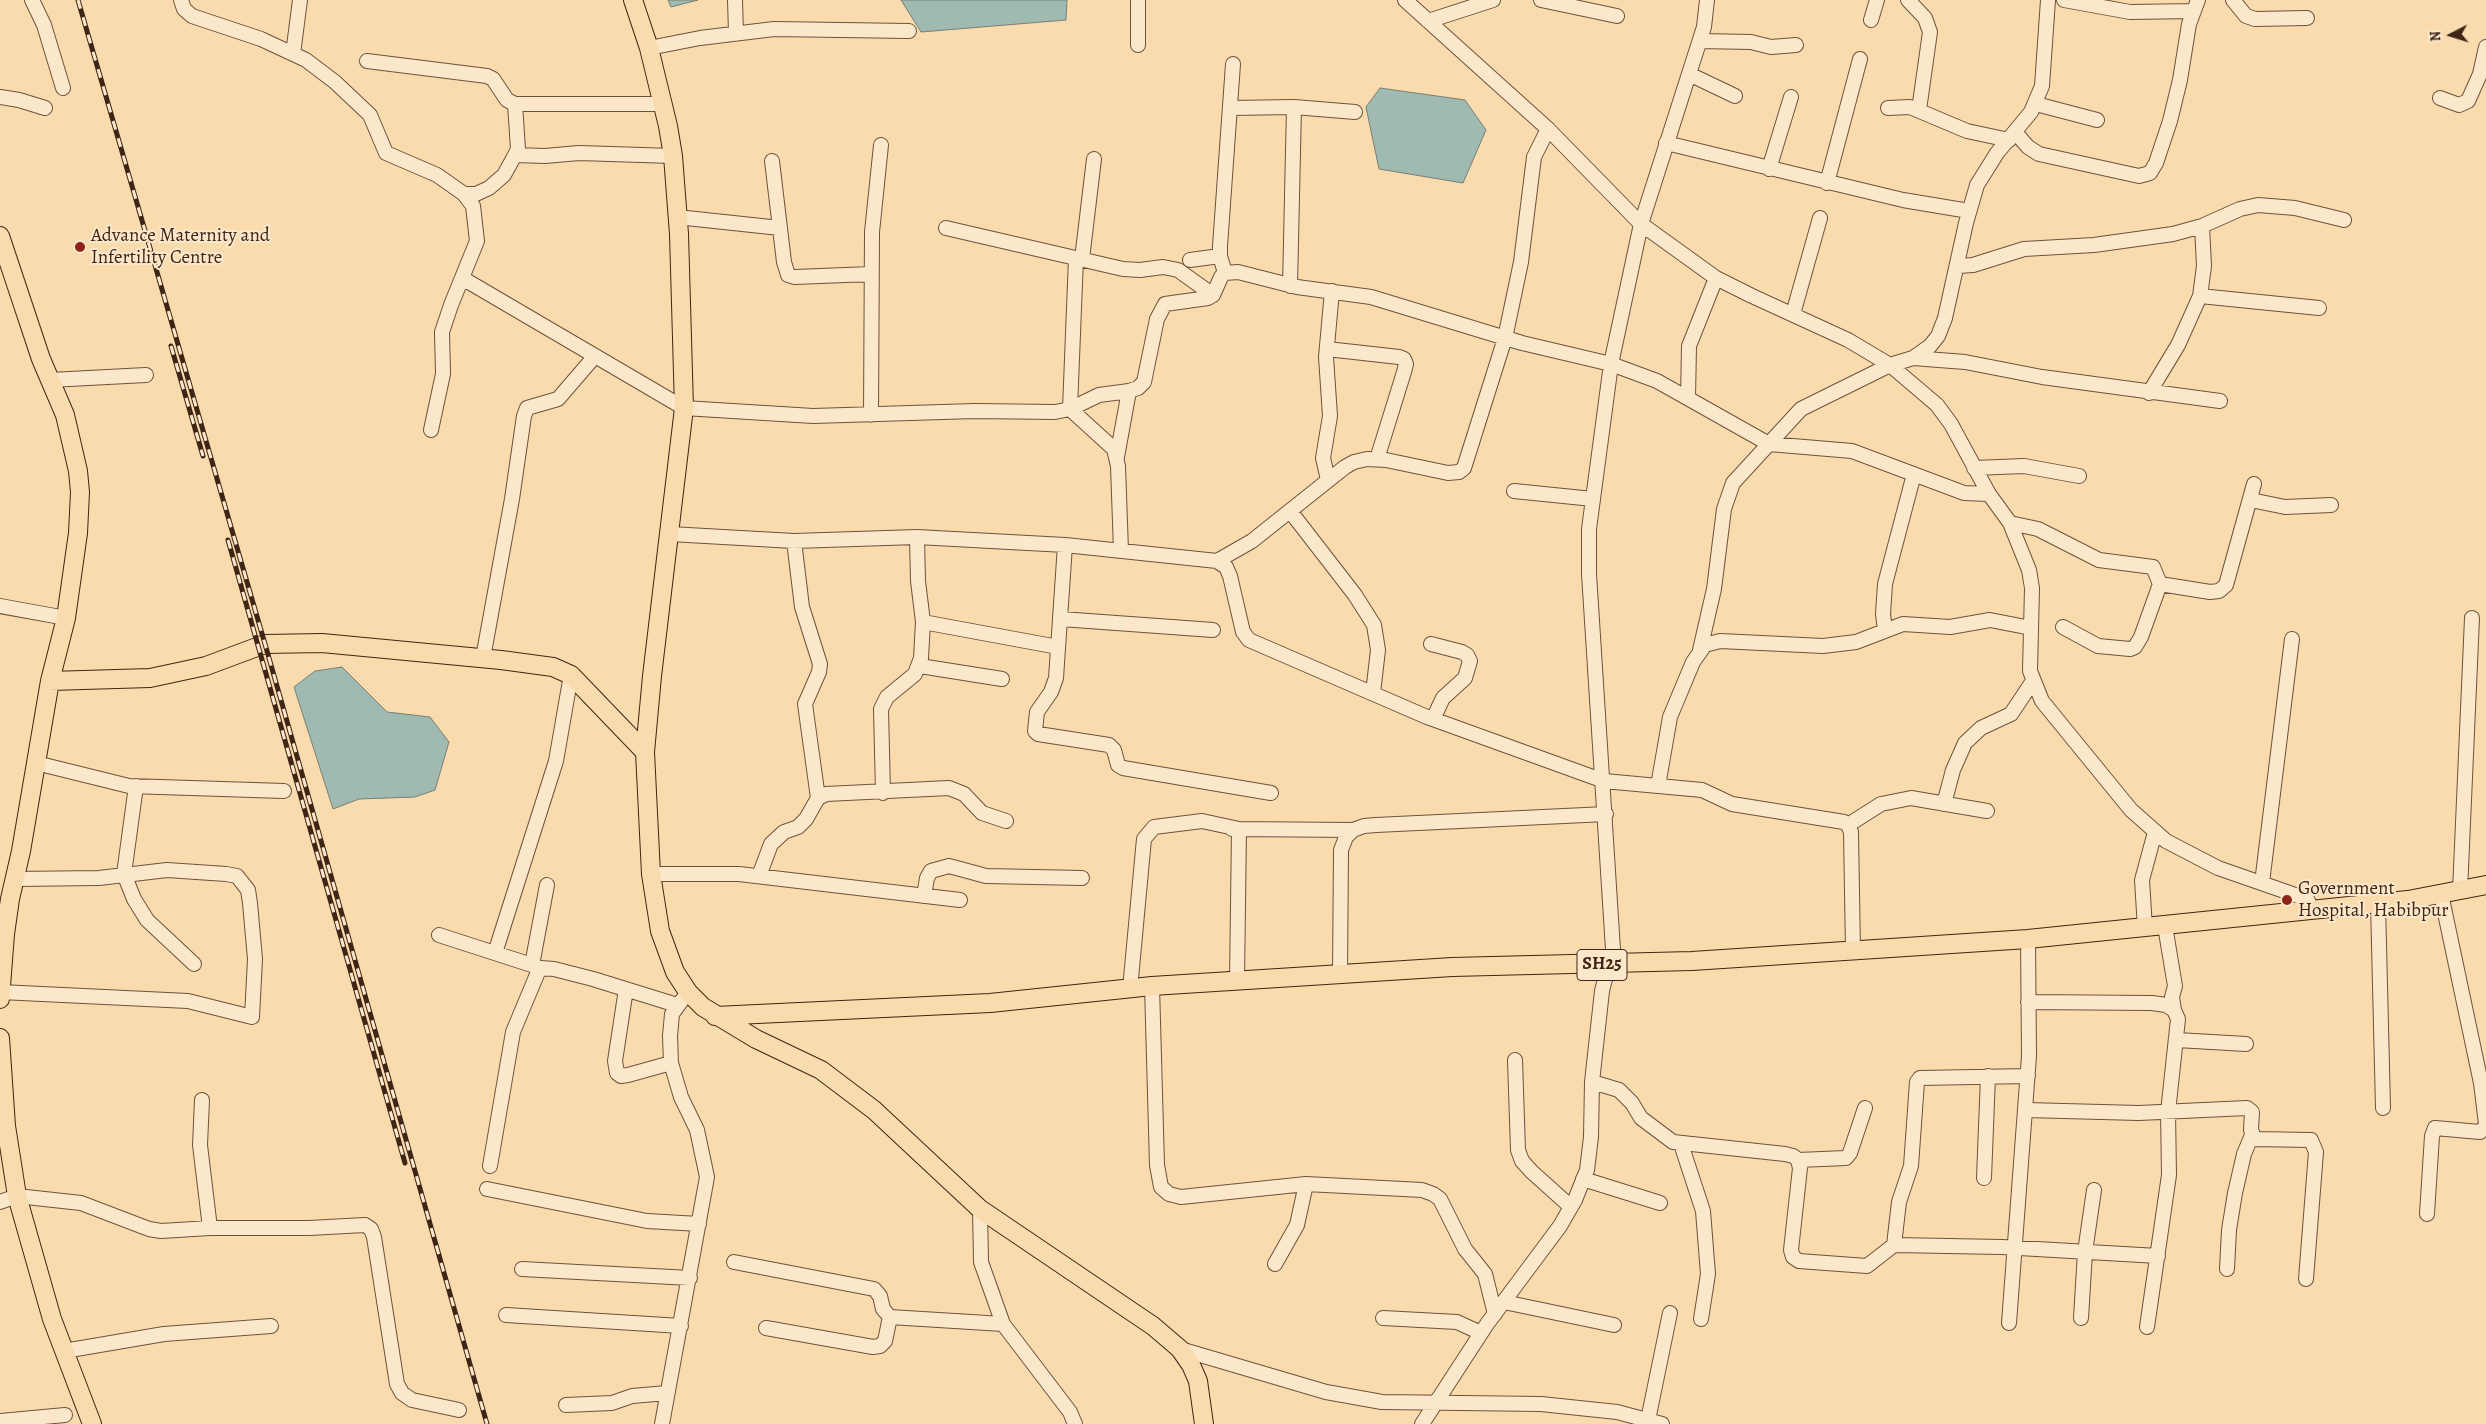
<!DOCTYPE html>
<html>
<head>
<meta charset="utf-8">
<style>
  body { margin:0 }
  #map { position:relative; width:2486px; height:1424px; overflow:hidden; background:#f9dbae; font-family:Alegreya,serif }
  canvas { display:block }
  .north { position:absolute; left:2426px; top:10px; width:50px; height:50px; -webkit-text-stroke:4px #fbe8ca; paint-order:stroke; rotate:265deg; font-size:14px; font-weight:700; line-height:20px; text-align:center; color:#3f2516 }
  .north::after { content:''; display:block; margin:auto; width:18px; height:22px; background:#3f2516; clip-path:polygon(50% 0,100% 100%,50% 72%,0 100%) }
</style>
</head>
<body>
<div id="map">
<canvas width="2486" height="1424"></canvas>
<div class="north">N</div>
</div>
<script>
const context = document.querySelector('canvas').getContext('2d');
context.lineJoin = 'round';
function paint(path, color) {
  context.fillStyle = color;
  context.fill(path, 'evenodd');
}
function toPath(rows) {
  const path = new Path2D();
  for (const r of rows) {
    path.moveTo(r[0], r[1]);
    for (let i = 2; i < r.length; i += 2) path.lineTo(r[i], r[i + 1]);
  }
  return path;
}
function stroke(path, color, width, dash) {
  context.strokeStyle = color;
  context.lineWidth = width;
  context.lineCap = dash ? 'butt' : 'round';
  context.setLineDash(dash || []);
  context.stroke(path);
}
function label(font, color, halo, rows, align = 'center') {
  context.font = font + ' Alegreya,serif';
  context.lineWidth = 4;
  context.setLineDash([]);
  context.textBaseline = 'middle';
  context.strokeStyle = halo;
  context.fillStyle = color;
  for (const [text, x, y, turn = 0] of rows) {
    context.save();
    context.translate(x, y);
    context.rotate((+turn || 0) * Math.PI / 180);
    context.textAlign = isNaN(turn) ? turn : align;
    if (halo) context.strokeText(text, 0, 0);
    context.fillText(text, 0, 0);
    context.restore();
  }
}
const water = toPath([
  [668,0,698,0,671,7,668,0],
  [901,0,1067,0,1066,20,921,32,901,0],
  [1380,88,1465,100,1486,130,1463,183,1379,169,1366,107,1380,88],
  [342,667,387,712,430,717,449,742,435,790,415,797,359,799,333,809,294,687,315,671,342,667]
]);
const minor = toPath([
  [32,0,44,25,63,88],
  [181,0,184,9,192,16,261,39,306,60,335,82,370,115,386,153,437,175,464,194,473,206,477,241,451,305,442,332,443,374,431,430],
  [735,0,736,33],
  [1138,0,1138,45],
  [1405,0,1548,129,1641,224,1716,278,1752,296,1848,340,1890,365,1937,405,1951,424,1989,494,2010,523,2029,570,2032,588,2030,671,2042,701,2131,810,2166,841,2218,868,2307,899,2312,910],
  [1541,0,1617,16],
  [1908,0,1925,18,1930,32,1919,110],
  [2064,0,2130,12,2194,11],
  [2233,0,2246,16,2255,19,2307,18],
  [1871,20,1877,0],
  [1428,21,1493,0],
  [1700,41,1751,42,1771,47,1796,45],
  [649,48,700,38,774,29,909,31],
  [293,54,300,0],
  [367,61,487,76,493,79,507,100,515,104,664,104],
  [1689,74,1735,96],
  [0,97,19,100,45,108],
  [2440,98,2459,105,2468,101,2480,74,2486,47],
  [2036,104,2097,120],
  [1230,108,1294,107,1355,112],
  [1888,108,1910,107,1967,131,2009,140],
  [2015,132,2028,147,2039,154,2139,176,2150,173,2156,163,2170,121,2180,80,2189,24,2198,0],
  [1666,143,1903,200,1969,211],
  [515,155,545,156,579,153,673,156],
  [772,161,784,262,788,275,795,277,871,274],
  [1769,169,1791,97],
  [1827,183,1860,59],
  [464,194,476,194,489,188,504,175,515,155,518,149,515,104],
  [677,217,780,228],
  [946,228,1123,269,1140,270,1163,267,1178,270,1213,295],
  [1076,258,1070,409,1114,449,1118,466,1121,551],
  [1082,259,1094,159],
  [1190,260,1220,256],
  [1958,266,1973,265,2024,249,2094,245,2173,234,2202,226,2240,209,2258,205,2295,208,2344,220],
  [1225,273,1220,256,1220,246,1233,64],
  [462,278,684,408,813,416,975,411,1055,412,1070,409,1099,395,1129,391,1138,388,1144,382,1157,319,1165,304,1208,298,1213,295,1221,277,1225,273,1238,272,1297,287,1371,297,1522,343,1611,364,1657,381,1769,444,1852,451,1964,493,1989,494],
  [1290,286,1294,107],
  [2200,296,2319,308],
  [1793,314,1820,218],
  [1327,349,1399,357,1404,359,1406,364,1404,372,1377,459],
  [1913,358,1965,362,2042,377,2220,401],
  [50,380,146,375],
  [2149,393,2178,345,2200,296,2204,266,2202,226],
  [1688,398,1689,346,1716,278],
  [871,415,872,232,881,145],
  [1117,457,1129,391],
  [1974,468,2024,466,2079,476],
  [1328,480,1323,458,1330,416,1326,357,1332,291],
  [1514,491,1593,499],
  [2251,500,2285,507,2331,505],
  [1290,511,1355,595,1374,625,1378,650,1373,693],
  [2010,523,2038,529,2099,560,2153,567,2160,584,2210,592,2219,591,2226,585,2254,484],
  [670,534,794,541,917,537,1065,545,1217,561,1226,567,1230,576,1243,632,1249,640,1427,717,1604,781,1702,790,1732,804,1844,822,1848,825,1851,832,1853,951],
  [794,541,802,607,820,664,819,672,805,704,818,798],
  [1065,545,1056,678,1051,692,1037,712,1035,731,1038,734,1109,745,1114,750,1118,765,1123,768,1271,793],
  [1217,561,1252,541,1345,467,1354,462,1367,459,1386,460,1448,473,1459,472,1464,468,1505,338,1521,262,1534,157,1548,129],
  [0,606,66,618],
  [1061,619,1213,630],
  [923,622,1058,647],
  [2063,627,2098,646,2130,649,2135,647,2141,637,2160,584],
  [1885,630,1883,614,1885,584,1914,474],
  [1431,644,1462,652,1467,655,1470,661,1465,678,1443,698,1433,719],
  [1700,650,1714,589,1724,509,1733,483,1801,409,1890,365,1913,358,1930,346,1938,336,1945,318,1966,223,1977,185,1997,153,2031,112,2042,86,2048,0],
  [483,658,512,499,524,416,527,408,558,399,595,356],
  [920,666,1002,679],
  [36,763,129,786,284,791],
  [136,786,124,874,134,899,147,920,194,964],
  [1658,786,1670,717,1693,662,1705,645,1720,641,1823,646,1856,642,1903,624,1950,627,1990,620,2031,628],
  [883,793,881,709,887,697,915,674,921,658,923,622,918,581,917,537],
  [1944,804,1953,770,1965,743,1981,728,2011,714,2033,681],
  [1848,825,1881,804,1911,798,1987,811],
  [1232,829,1353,830],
  [651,874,739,874,960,900],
  [759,876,771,844,784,832,798,827,806,819,818,798,826,794,949,788,964,794,982,813,1006,821],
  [2262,883,2292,639],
  [2460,891,2472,618],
  [2441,894,2481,1083,2486,1124],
  [924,896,927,878,931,871,949,866,986,876,1082,878],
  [2378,903,2383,1108],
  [2165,926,2175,986,2172,997,2174,1010],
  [2145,928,2142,880,2155,832],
  [439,935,541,968],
  [495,953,556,761,571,675],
  [532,965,547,885],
  [1340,974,1341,850,1346,837,1353,830,1364,826,1376,825,1606,814],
  [1152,986,1157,1165,1161,1187,1169,1194,1181,1197,1306,1184,1422,1190,1433,1194,1440,1199,1465,1249,1485,1274,1495,1314],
  [626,989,615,1061,617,1073,621,1076,628,1075,671,1063],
  [1130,989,1144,839,1154,827,1202,821,1239,829,1237,981],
  [0,992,188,1001,252,1017,255,959,250,903,248,890,237,876,226,874,167,870,99,878,15,879],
  [2028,1002,2152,1003,2166,1005,2174,1010,2178,1019,2168,1112,2169,1175,2147,1327],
  [2177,1040,2246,1044],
  [1515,1060,1518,1150,1522,1161,1532,1172,1571,1207],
  [1592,1082,1619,1090,1632,1103,1641,1118,1673,1142,1785,1154,1793,1156,1798,1160,1800,1168,1791,1250,1793,1257,1799,1261,1867,1266,1894,1245,2002,1247,2158,1256],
  [202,1100,200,1145,210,1228],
  [2026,1110,2139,1113,2247,1108,2252,1112,2251,1130,2255,1139,2311,1140,2316,1152,2306,1279],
  [1681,1144,1703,1211,1708,1274,1701,1319],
  [1798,1160,1846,1158,1850,1153,1865,1108],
  [490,1166,513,1032,538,972,541,968,554,969,593,979,677,1005],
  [1984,1178,1988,1076],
  [1583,1179,1660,1203],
  [487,1189,647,1221,699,1224],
  [0,1202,17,1196,81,1203,149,1229,161,1231,210,1228,309,1228,365,1225,371,1229,374,1237,397,1384,402,1393,412,1400,459,1410],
  [980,1209,981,1262,1003,1324,1070,1412,1075,1424],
  [2427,1214,2432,1136,2435,1128,2480,1132,2486,1126],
  [1894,1245,1899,1202,1911,1166,1917,1082,1920,1078,2028,1076],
  [734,1262,874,1289,880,1296,883,1309,890,1317,1003,1324],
  [1275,1264,1297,1225,1306,1184],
  [522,1269,690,1278],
  [2227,1269,2229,1230,2235,1193,2244,1154,2252,1135],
  [1504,1302,1614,1325],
  [506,1315,681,1326],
  [1383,1318,1457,1322,1481,1333],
  [2081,1318,2085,1252,2094,1190],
  [2009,1323,2029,1056,2028,939],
  [766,1328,873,1347,880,1346,885,1341,890,1317],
  [1180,1349,1326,1392,1382,1402,1541,1404,1617,1412,1662,1424],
  [64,1351,164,1334,271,1326],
  [566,1405,612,1403,632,1396,667,1393],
  [1648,1420,1670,1313],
  [0,1421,65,1415],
  [662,1424,707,1177,697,1130,681,1097,671,1063,670,1036,672,1014,688,992],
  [1422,1424,1487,1324,1560,1226,1575,1200,1587,1170,1591,1137,1592,1082,1602,991,1605,979,1614,965,1589,574,1589,529,1611,364,1641,224,1704,27,1707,0]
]);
const major = toPath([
  [633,0,649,48,668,126,673,156,679,234,684,408,652,676,645,752,651,874,660,931,675,972,688,992,703,1007,756,1039,821,1070,874,1110,980,1209,1153,1326,1180,1349,1191,1365,1198,1381,1204,1424],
  [0,236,41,359,65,415,78,471,80,492,78,533,66,618,50,681,21,851,10,899,5,934,0,999],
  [50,681,150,678,206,666,265,644,322,643,501,660,553,667,571,675,645,752],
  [715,1016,990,1003,1152,986,1452,967,1692,961,2028,939,2408,900,2486,885],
  [0,1038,6,1126,17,1196,52,1319,92,1424]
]);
const rail = toPath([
  [78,0,265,644,487,1424],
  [171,346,203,456],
  [228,540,405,1163]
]);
const markers = [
  [80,247,6,"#8f2418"],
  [2287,900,6,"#8f2418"]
];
const shields = [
  [1602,965,50]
];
const shieldNames = [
  ["SH25",1602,965]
];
const poiNames = [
  ["Advance Maternity and",91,236],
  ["Infertility Centre",91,258],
  ["Government",2298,889],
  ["Hospital, Habibpur",2298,911]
];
paint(water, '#9fbab1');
stroke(water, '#797e73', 1);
stroke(minor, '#6e523c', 16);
stroke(major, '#3f2516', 20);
stroke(minor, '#fbe8ca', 14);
stroke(major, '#f9dbae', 18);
stroke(rail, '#3f2516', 5);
stroke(rail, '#fbe8ca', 3, [9]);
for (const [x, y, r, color] of markers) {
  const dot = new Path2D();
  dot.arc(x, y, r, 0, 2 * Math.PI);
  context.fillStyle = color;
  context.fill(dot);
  stroke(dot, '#fbe8ca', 2);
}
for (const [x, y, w] of shields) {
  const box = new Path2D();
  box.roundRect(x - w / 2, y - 15.5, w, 31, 4);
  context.fillStyle = '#fbe8ca';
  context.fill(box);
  stroke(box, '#3f2516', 1);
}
label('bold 18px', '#3f2516', null, shieldNames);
label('19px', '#3f2516', '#fbe8ca', poiNames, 'left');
</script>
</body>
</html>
